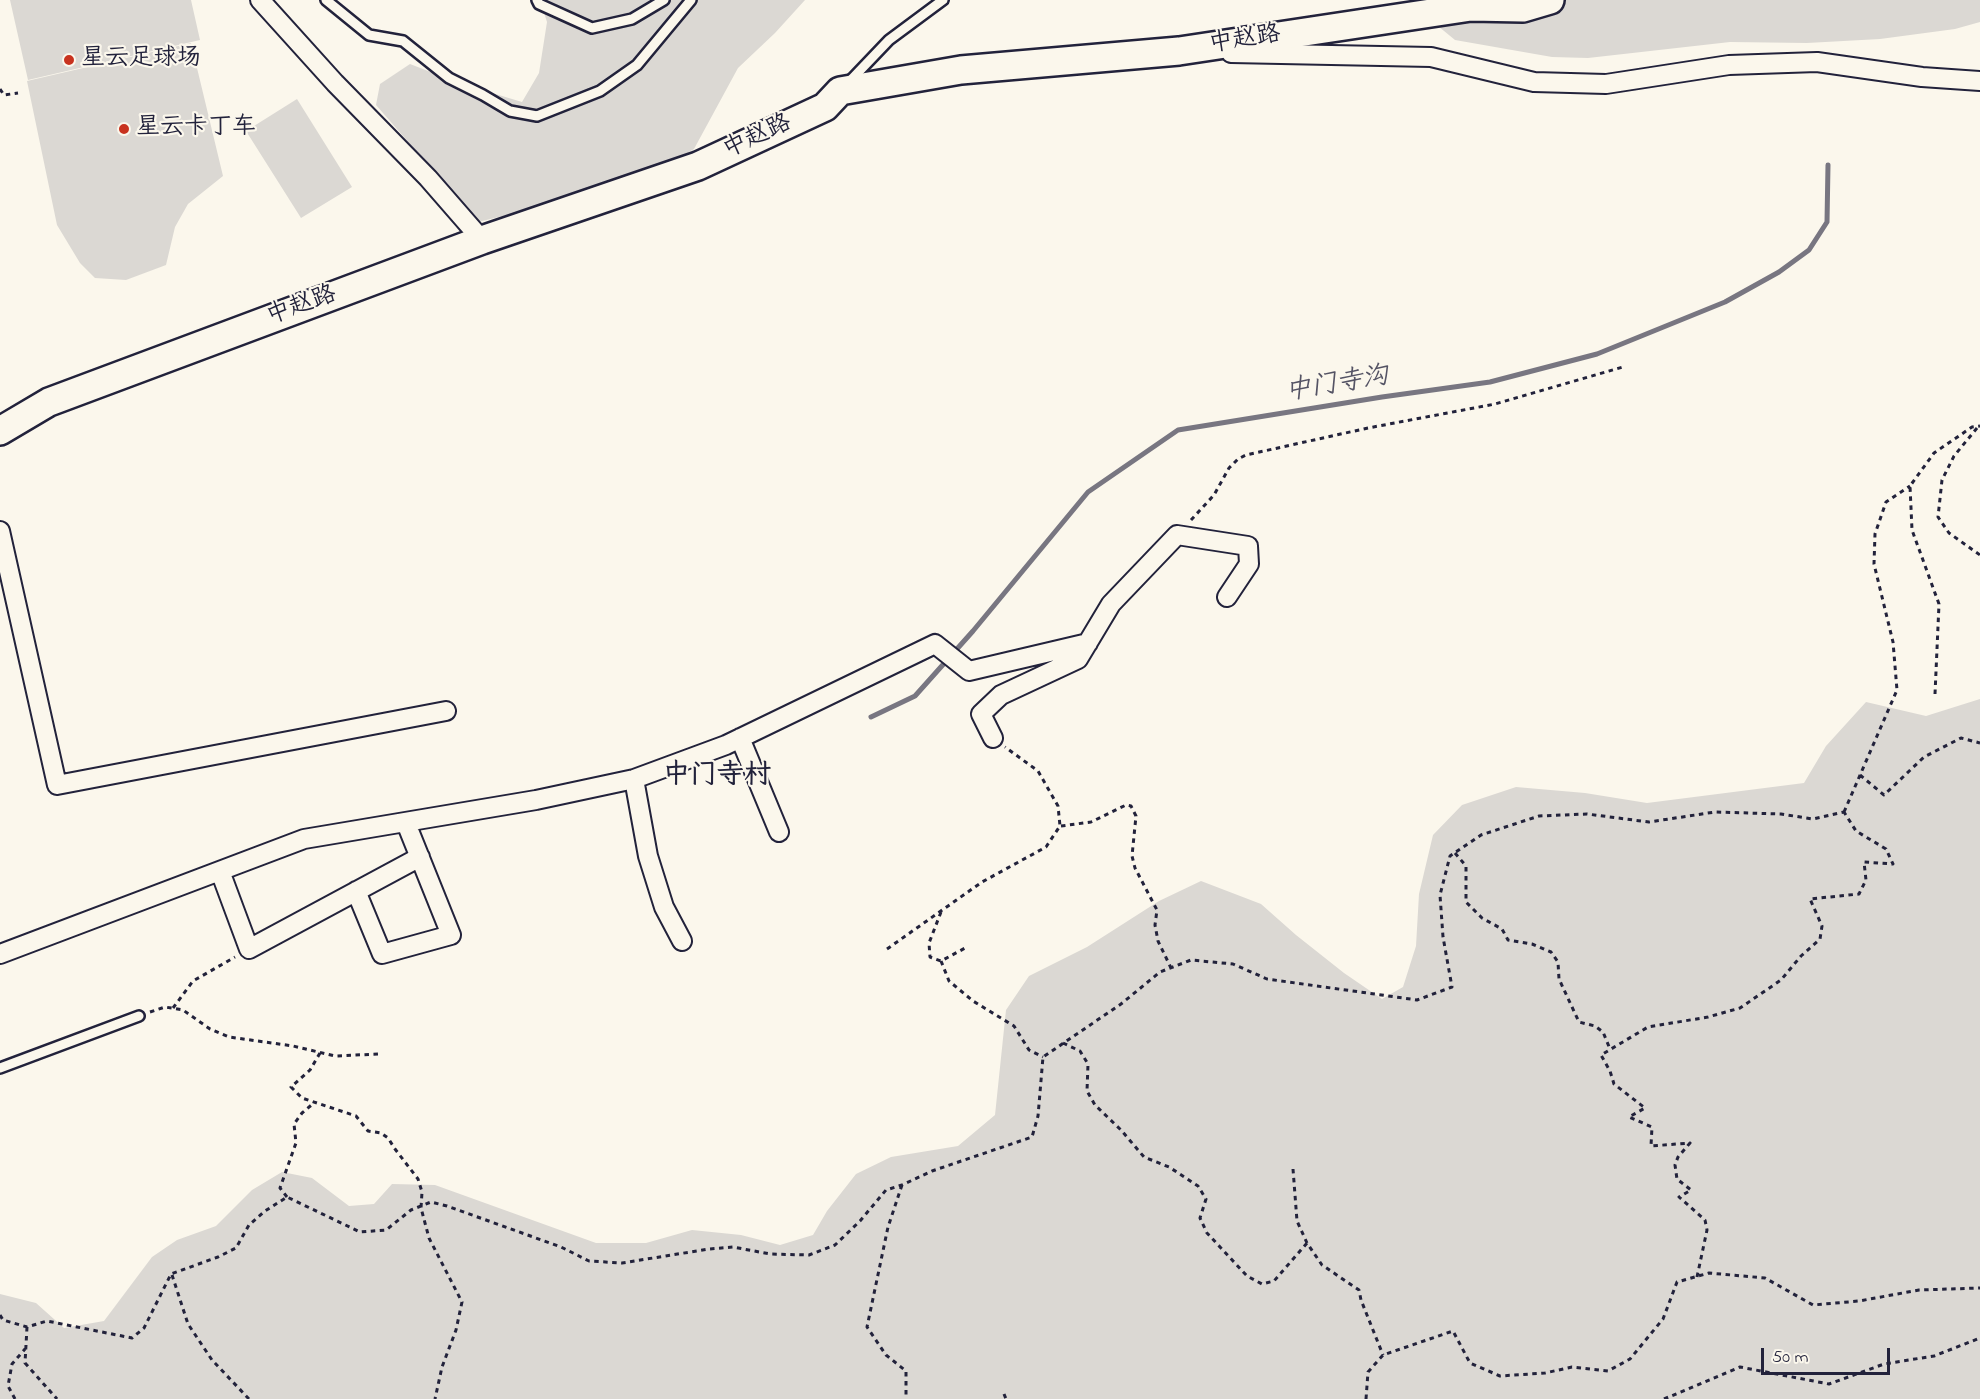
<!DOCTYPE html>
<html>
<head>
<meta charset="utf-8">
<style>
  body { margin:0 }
  #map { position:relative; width:1980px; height:1399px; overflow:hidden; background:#fbf7ec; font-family:"Indie Flower",sans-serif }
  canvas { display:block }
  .scale { position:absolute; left:1761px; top:1348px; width:129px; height:27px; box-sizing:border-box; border:3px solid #22223b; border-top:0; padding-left:8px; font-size:18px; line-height:21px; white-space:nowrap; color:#22223b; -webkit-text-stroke:4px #fbf7ec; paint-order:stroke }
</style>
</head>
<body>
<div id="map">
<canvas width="1980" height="1399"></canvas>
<div class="scale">50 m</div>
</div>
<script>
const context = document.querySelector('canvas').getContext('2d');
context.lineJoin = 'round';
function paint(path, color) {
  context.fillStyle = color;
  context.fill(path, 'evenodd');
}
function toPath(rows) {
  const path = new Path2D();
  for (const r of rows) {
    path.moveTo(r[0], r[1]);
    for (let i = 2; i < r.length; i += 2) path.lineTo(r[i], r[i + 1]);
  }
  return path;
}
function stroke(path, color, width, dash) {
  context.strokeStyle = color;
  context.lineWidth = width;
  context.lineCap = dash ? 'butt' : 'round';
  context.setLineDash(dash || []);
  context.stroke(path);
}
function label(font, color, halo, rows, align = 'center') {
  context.font = font + ' "Indie Flower","LXGW WenKai TC",sans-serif';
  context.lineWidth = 4.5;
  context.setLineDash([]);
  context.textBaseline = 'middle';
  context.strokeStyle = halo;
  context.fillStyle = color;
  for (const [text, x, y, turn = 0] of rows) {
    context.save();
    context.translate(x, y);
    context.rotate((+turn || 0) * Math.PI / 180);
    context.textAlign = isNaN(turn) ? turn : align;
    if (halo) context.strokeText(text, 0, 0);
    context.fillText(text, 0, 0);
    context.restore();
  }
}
const green = toPath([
  [10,0,191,0,200,40,28,80],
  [540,0,805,0,775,33,738,68,694,149,635,184,478,222,376,105,380,84,410,64,459,83,522,102,539,73,547,22],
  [1423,0,1980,0,1980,22,1955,29,1880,39,1807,43,1730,42,1588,58,1552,57,1455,40,1427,17],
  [191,43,223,176,188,204,175,227,166,265,126,280,95,278,80,263,57,225,27,81],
  [297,99,352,187,301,218,246,131],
  [1980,699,1980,1399,0,1399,0,1294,36,1303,64,1328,104,1321,152,1257,177,1240,216,1226,252,1190,282,1172,312,1178,349,1206,374,1204,392,1184,435,1185,596,1243,646,1243,692,1230,741,1235,780,1245,813,1235,827,1211,856,1174,891,1157,958,1146,995,1115,1006,1010,1029,976,1087,947,1159,901,1201,881,1261,904,1296,935,1344,973,1382,999,1403,987,1416,946,1419,894,1433,835,1462,805,1516,787,1585,793,1647,803,1804,783,1826,746,1866,702,1926,716]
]);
const stream = toPath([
  [871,717,915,696,973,631,1088,492,1178,430,1382,397,1490,382,1597,354,1725,302,1779,272,1809,250,1827,222,1828,165]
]);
const path = toPath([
  [0,89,4,95,18,93],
  [1977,428,1954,456,1942,480,1938,517,1949,533,1980,555],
  [1191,520,1214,495,1229,468,1238,459,1246,455,1368,428,1495,404,1623,367],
  [1935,694,1939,604,1912,530,1910,486,1934,453,1972,427,1980,426],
  [1860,775,1884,795,1924,757,1961,738,1980,743],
  [1844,812,1897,690,1893,642,1874,564,1875,534,1886,502,1910,486],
  [1061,826,1091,822,1126,805,1131,806,1136,816,1132,856,1135,868,1157,910,1155,925,1158,941,1171,968],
  [1455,853,1466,866,1466,902,1482,918,1502,929,1508,940,1532,944,1551,952,1558,962,1559,979,1579,1022,1595,1026,1603,1032,1610,1049],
  [941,912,929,943,930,957,941,961,967,947],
  [887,949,982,882,1046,847,1060,826,1058,806,1038,771,1005,747],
  [941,961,949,981,973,1001,1014,1026,1029,1050,1043,1057],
  [173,1008,193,981,235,957],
  [150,1012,165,1007,183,1010,210,1029,229,1037,293,1046,335,1056,378,1054],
  [1063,1043,1080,1051,1088,1064,1087,1091,1095,1105,1121,1130,1144,1157,1169,1167,1198,1186,1206,1199,1200,1218,1207,1233,1247,1276,1262,1284,1274,1281,1307,1243],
  [320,1053,310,1070,291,1087,302,1098,356,1116,368,1131,381,1133,388,1138,395,1149,418,1179,422,1192,421,1208,429,1238,462,1302,456,1330,442,1367,435,1399],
  [1293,1169,1297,1221,1307,1243,1322,1265,1359,1290,1361,1300,1383,1355],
  [902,1185,888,1227,867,1327,886,1355,906,1371,906,1399],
  [287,1197,280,1188,296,1143,294,1124,302,1113,315,1102],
  [172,1275,188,1324,212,1360,249,1399],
  [1697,1277,1707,1230,1705,1220,1679,1197,1691,1190,1677,1179,1675,1165,1678,1157,1690,1143,1651,1146,1652,1127,1629,1117,1645,1108,1614,1084,1610,1071,1601,1055,1648,1027,1708,1017,1740,1008,1781,980,1801,956,1820,939,1822,926,1810,899,1859,894,1866,880,1864,862,1893,864,1886,849,1856,831,1844,812],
  [0,1315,3,1320,27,1327,47,1321,132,1338,144,1328,171,1274,218,1257,236,1248,249,1225,265,1211,287,1197,360,1232,386,1230,411,1210,431,1202,447,1206,561,1247,589,1261,622,1263,709,1249,733,1247,770,1254,809,1255,835,1245,860,1221,886,1190,902,1185,932,1171,1032,1137,1038,1116,1043,1057,1121,1004,1160,972,1191,960,1233,964,1267,979,1417,1000,1452,987,1443,937,1440,895,1450,856,1481,835,1539,816,1587,814,1649,822,1715,812,1781,814,1813,819,1844,812],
  [27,1327,25,1363,57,1399],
  [1004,1394,1006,1399],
  [15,1399,8,1386,12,1364,25,1349],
  [1366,1399,1368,1372,1383,1355,1453,1331,1470,1363,1500,1376,1545,1373,1572,1367,1608,1371,1630,1359,1663,1319,1677,1282,1709,1273,1765,1278,1813,1305,1859,1301,1919,1290,1980,1288],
  [1664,1399,1740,1367,1829,1384,1884,1364,1934,1356,1980,1338]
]);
const lane = toPath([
  [326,0,369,35,403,41,449,78,483,95,510,111,537,116,600,91,637,65,691,0],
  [537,0,539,4,592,28,632,19,664,0],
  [848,83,889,40,943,0],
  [0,1068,139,1016]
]);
const street = toPath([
  [260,0,335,83,428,178,482,240],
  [1231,53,1431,57,1534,82,1606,84,1729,65,1817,62,1922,77,1980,81],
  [0,531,57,785,446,711],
  [740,738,779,832],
  [993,738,981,714,1001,695,1078,659,1111,604,1177,535,1248,546,1249,564,1227,597],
  [634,779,648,856,664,907,682,941],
  [220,871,249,949,420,857],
  [356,891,382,954,451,935,406,823],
  [0,954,304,839,536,800,634,779,726,745,935,644,969,671,1088,643]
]);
const secondary = toPath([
  [0,431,49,402,482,240,698,166,825,107,840,91,961,70,1179,51,1471,7,1523,8,1550,0]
]);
const markers = [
  [69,60,6,"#c8321e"],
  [124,129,6,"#c8321e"]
];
const streetNames = [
  ["中赵路",1245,41,-9],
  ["中赵路",758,138,-25],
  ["中赵路",302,307,-20]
];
const poiNames = [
  ["星云足球场",81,60],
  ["星云卡丁车",136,129]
];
const waterNames = [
  ["中门寺沟",1337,386,-9]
];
const quarterNames = [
  ["中门寺村",717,778]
];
paint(green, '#dbd8d3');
stroke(stream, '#787681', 5);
stroke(lane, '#22223b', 14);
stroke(street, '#22223b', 22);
stroke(secondary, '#22223b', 32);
stroke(path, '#22223b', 3, [4.5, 4.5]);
stroke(lane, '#fbf7ec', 9);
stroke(street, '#fbf7ec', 18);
stroke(secondary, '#fbf7ec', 27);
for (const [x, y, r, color] of markers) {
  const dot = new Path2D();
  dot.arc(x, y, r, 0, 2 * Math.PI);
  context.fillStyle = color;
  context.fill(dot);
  stroke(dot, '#fbf7ec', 2);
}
label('24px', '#22223b', '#fbf7ec', streetNames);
label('24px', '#22223b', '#fbf7ec', poiNames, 'left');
label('italic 26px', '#545364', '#fbf7ec', waterNames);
label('bold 27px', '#22223b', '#fbf7ec', quarterNames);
</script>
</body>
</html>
